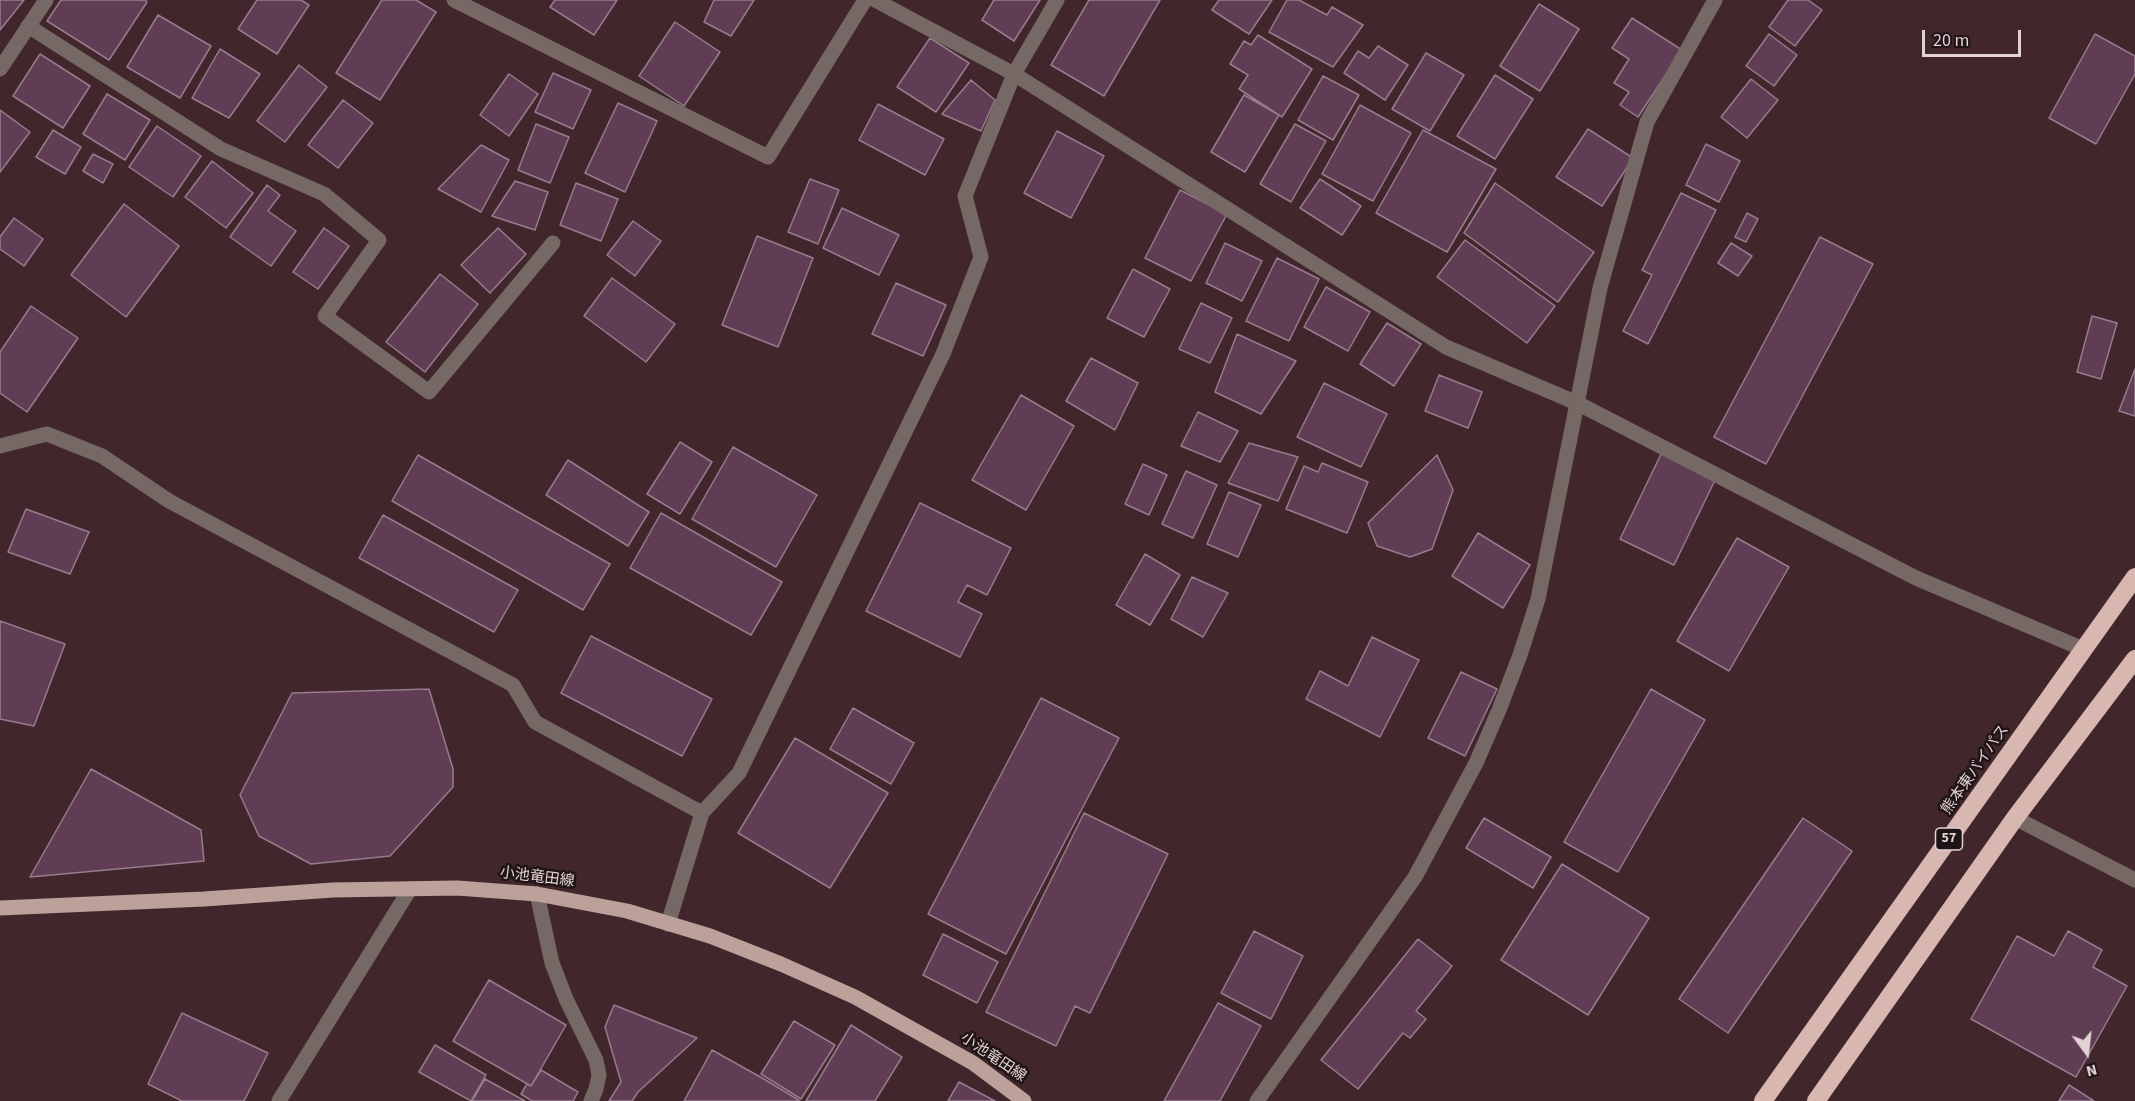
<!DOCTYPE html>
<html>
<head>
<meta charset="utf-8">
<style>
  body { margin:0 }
  #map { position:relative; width:2135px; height:1101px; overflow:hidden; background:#41272c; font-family:"Source Sans 3",sans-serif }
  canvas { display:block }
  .north { position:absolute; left:2057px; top:1023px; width:60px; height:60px; -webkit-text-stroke:4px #1f1416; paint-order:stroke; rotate:165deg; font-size:16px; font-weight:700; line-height:24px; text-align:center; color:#e3d2d4 }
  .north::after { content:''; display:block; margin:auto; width:21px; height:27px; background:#e3d2d4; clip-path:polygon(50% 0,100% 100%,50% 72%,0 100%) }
  .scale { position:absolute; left:1922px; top:30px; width:99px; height:27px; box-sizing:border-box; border:3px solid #e3d2d4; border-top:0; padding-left:8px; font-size:18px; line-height:21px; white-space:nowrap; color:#e3d2d4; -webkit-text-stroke:4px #1f1416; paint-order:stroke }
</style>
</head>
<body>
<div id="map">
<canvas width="2135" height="1101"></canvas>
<div class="north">N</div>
<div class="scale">20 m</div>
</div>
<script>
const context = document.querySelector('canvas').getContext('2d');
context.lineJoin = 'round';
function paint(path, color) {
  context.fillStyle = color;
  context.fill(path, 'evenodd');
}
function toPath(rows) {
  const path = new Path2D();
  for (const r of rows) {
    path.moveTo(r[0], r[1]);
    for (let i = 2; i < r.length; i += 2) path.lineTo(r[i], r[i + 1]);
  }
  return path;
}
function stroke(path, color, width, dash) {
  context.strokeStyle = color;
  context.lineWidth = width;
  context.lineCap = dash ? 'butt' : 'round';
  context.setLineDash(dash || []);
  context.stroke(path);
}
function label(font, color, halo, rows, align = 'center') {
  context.font = font + ' "Source Sans 3","Noto Sans JP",sans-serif';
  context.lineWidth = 5;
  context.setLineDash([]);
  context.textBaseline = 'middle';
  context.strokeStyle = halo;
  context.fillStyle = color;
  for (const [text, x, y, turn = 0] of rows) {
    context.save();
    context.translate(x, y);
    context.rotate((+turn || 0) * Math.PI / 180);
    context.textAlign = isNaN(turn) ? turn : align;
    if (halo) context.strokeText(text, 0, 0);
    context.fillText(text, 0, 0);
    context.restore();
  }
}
const building = toPath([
  [0,0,24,0,0,30,0,0],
  [61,0,145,0,147,2,109,60,47,21,61,0],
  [257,0,301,0,309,5,277,54,238,29,257,0],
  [382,0,416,0,436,12,380,100,336,73,382,0],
  [555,0,617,0,594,35,550,7,555,0],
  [754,0,731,36,704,22,714,0,754,0],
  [994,0,1040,0,1014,41,982,20,994,0],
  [1089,0,1160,0,1104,96,1051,65,1089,0],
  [1219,0,1272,0,1249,34,1212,10,1219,0],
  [1287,0,1299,0,1327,15,1332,7,1363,25,1333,67,1269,32,1287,0],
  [1788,0,1808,0,1822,10,1795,46,1769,27,1788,0],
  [1539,4,1579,29,1540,91,1500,66,1539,4],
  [158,15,211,46,180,98,127,67,158,15],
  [1632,18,1682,50,1638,117,1620,105,1629,92,1614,83,1629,59,1612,48,1632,18],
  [675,22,720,52,684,106,639,76,675,22],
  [1769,34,1797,55,1774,86,1746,66,1769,34],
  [2095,34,2135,56,2135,74,2096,144,2049,118,2095,34],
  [1258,35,1312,69,1282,117,1239,89,1248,75,1230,64,1244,41,1251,45,1258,35],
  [930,38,969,63,936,112,897,87,930,38],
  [1378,46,1408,65,1385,100,1344,73,1358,51,1369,58,1378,46],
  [220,49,260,74,229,118,192,98,220,49],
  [1426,53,1464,75,1430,131,1392,109,1426,53],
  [40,54,90,86,63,128,13,96,40,54],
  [299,65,327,87,285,142,257,121,299,65],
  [553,73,591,90,573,129,535,112,553,73],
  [509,74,538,94,509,136,480,115,509,74],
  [1495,75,1533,99,1495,159,1457,136,1495,75],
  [1323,76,1359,95,1333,140,1298,120,1323,76],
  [1751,79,1778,100,1747,138,1721,117,1751,79],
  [971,80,995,100,981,131,942,114,971,80],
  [107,94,150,120,125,160,83,134,107,94],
  [1244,95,1279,115,1245,172,1211,152,1244,95],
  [343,100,373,123,338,168,308,145,343,100],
  [618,103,657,121,625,192,585,173,618,103],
  [878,104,944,139,925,175,859,140,878,104],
  [1360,105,1411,133,1373,201,1322,174,1360,105],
  [0,110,30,132,0,172,0,110],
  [536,124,569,137,550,183,518,170,536,124],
  [1295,124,1326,141,1291,202,1260,184,1295,124],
  [157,126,201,156,173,197,129,167,157,126],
  [1588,129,1633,158,1602,206,1556,177,1588,129],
  [53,130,81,147,65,174,36,157,53,130],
  [1423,130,1496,169,1447,252,1376,213,1423,130],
  [1057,131,1104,156,1071,218,1024,193,1057,131],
  [1706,144,1740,161,1719,202,1686,185,1706,144],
  [481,145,509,160,481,212,438,189,481,145],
  [93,154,113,164,103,183,83,171,93,154],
  [212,161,253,193,226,228,185,197,212,161],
  [810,179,839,190,818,244,788,232,810,179],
  [1320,179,1361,206,1342,235,1300,208,1320,179],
  [515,181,548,192,535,230,492,216,515,181],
  [576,183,618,199,601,241,560,225,576,183],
  [1495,183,1594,252,1558,302,1464,233,1495,183],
  [267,185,280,195,268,211,296,231,271,266,230,237,267,185],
  [1180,190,1227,214,1191,281,1145,258,1180,190],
  [1681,193,1716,210,1648,344,1623,331,1652,275,1642,270,1681,193],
  [124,204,179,246,126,317,71,275,124,204],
  [842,208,899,235,879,275,823,248,842,208],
  [1747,213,1758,219,1746,242,1735,237,1747,213],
  [14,218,43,239,24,266,0,249,0,237,14,218],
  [633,221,661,241,635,276,607,255,633,221],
  [324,228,349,246,318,289,293,272,324,228],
  [498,228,526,254,490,293,461,265,498,228],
  [757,236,813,258,778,347,722,325,757,236],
  [1820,237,1873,264,1766,464,1714,437,1820,237],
  [1465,240,1555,306,1527,343,1437,277,1465,240],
  [1225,243,1262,261,1242,301,1206,283,1225,243],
  [1731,243,1752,256,1738,276,1718,263,1731,243],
  [1277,258,1319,279,1289,341,1246,321,1277,258],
  [1133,269,1170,289,1144,337,1107,318,1133,269],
  [440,274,478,304,425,372,386,342,440,274],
  [612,278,675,324,646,362,584,316,612,278],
  [896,283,946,305,923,356,872,334,896,283],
  [1326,287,1370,312,1348,351,1304,327,1326,287],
  [1201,303,1232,318,1210,363,1179,349,1201,303],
  [31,306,78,338,27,412,0,393,0,352,31,306],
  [2092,316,2117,323,2101,379,2077,372,2092,316],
  [1387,323,1421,344,1394,386,1360,364,1387,323],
  [1237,334,1296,361,1261,414,1215,392,1237,334],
  [1091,358,1138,383,1115,430,1066,401,1091,358],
  [2135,369,2135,416,2119,411,2135,369],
  [1439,375,1482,392,1468,428,1425,411,1439,375],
  [1324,383,1387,414,1361,467,1297,437,1324,383],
  [1021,395,1074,426,1026,510,972,480,1021,395],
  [1198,412,1238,431,1220,462,1181,446,1198,412],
  [680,442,712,462,680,514,647,494,680,442],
  [1249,443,1298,457,1278,501,1228,483,1249,443],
  [733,447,817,495,776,567,692,519,733,447],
  [1663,450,1717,476,1674,565,1620,539,1663,450],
  [418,455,610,564,583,610,392,501,418,455],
  [1437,455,1453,490,1432,549,1410,557,1377,546,1368,523,1437,455],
  [568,460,649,512,628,546,546,495,568,460],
  [1322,463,1368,482,1347,533,1286,509,1304,466,1318,472,1322,463],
  [1143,464,1167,475,1149,515,1125,504,1143,464],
  [1186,471,1217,485,1193,538,1162,524,1186,471],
  [1229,492,1261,505,1238,557,1207,544,1229,492],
  [920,503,1011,548,987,595,967,585,958,602,982,614,960,657,866,611,920,503],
  [26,509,89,532,70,574,8,552,26,509],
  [661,513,782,582,751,635,630,568,661,513],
  [383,515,518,590,494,632,359,558,383,515],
  [1478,533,1530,565,1503,608,1452,576,1478,533],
  [1737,538,1789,567,1729,671,1677,641,1737,538],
  [1145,554,1180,575,1150,625,1116,605,1145,554],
  [1192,577,1228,593,1203,637,1171,619,1192,577],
  [0,621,65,644,34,726,0,719,0,621],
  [591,636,712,699,682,756,561,693,591,636],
  [1372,637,1419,660,1380,737,1306,699,1320,671,1348,686,1372,637],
  [1461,672,1497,689,1465,756,1428,738,1461,672],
  [429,689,453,769,453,787,390,856,311,864,259,836,240,795,292,693,429,689],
  [1651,689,1705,720,1618,872,1564,842,1651,689],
  [1041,698,1119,738,1006,954,928,914,1041,698],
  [853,708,914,743,891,784,830,749,853,708],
  [795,738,888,793,830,888,738,833,795,738],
  [91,769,201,830,204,861,30,877,91,769],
  [1084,813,1168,854,1090,1013,1075,1006,1056,1046,986,1012,1084,813],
  [1484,818,1551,857,1533,888,1466,848,1484,818],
  [1803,818,1852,851,1728,1033,1679,999,1803,818],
  [1562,864,1649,918,1588,1015,1501,960,1562,864],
  [1254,931,1303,956,1271,1019,1221,993,1254,931],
  [2068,931,2102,950,2093,967,2127,986,2076,1077,1971,1019,2017,936,2054,956,2068,931],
  [943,934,998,962,977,1003,923,975,943,934],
  [1418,939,1452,966,1416,1011,1426,1019,1410,1038,1403,1033,1358,1089,1321,1060,1418,939],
  [489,980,566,1025,531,1086,453,1041,489,980],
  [1218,1003,1261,1026,1220,1101,1164,1101,1218,1003],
  [614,1005,697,1038,638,1092,632,1101,609,1101,621,1082,605,1027,614,1005],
  [182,1013,268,1053,244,1101,182,1101,148,1084,182,1013],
  [794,1021,835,1045,801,1099,761,1074,794,1021],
  [851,1025,902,1057,875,1101,806,1101,851,1025],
  [435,1045,486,1075,471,1101,419,1072,435,1045],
  [712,1050,764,1079,800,1101,684,1101,712,1050],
  [541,1070,578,1092,573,1101,532,1101,521,1094,527,1084,531,1086,541,1070],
  [485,1079,525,1101,472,1101,485,1079],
  [959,1082,995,1101,948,1101,959,1082],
  [2069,1085,2094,1101,2059,1101,2069,1085]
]);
const minor = toPath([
  [454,0,768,157,865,0],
  [875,0,1014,74,1446,347,1577,403,1916,578,2083,649],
  [28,26,221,149,324,194,379,240,325,316,429,392,553,243],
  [0,69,46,0],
  [0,446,47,434,102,456,169,501,513,685,535,722,702,813],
  [2015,818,2135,880],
  [537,894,552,963,566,999,596,1060,599,1075,596,1089,591,1101],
  [668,924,702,813,739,773,943,354,981,257,965,196,1014,74,1057,0],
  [279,1101,410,889],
  [1257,1101,1415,877,1476,763,1499,710,1520,655,1538,599,1600,288,1647,122,1715,0]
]);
const major = toPath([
  [0,908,204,899,333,890,457,888,537,894,627,911,710,936,781,964,855,997,973,1063,1024,1101]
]);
const highway = toPath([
  [1763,1101,2135,577],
  [1816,1101,2015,818,2135,659]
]);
const shields = [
  [1949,839,27]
];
const shieldNames = [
  ["57",1949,839]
];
const streetNames = [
  ["熊本東バイパス",1976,770,-55],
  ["小池竜田線",537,878,7],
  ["小池竜田線",993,1058,34]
];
paint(building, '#603d55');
stroke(building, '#967c8d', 1.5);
stroke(minor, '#766965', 15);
stroke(major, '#bca19a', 15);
stroke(highway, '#d7b7af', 18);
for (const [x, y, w] of shields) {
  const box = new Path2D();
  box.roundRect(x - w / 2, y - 11, w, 22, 4.5);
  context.fillStyle = '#1f1416';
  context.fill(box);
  stroke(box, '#e3d2d4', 1.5);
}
label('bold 14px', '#e3d2d4', null, shieldNames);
label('15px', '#e3d2d4', '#1f1416', streetNames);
</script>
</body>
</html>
